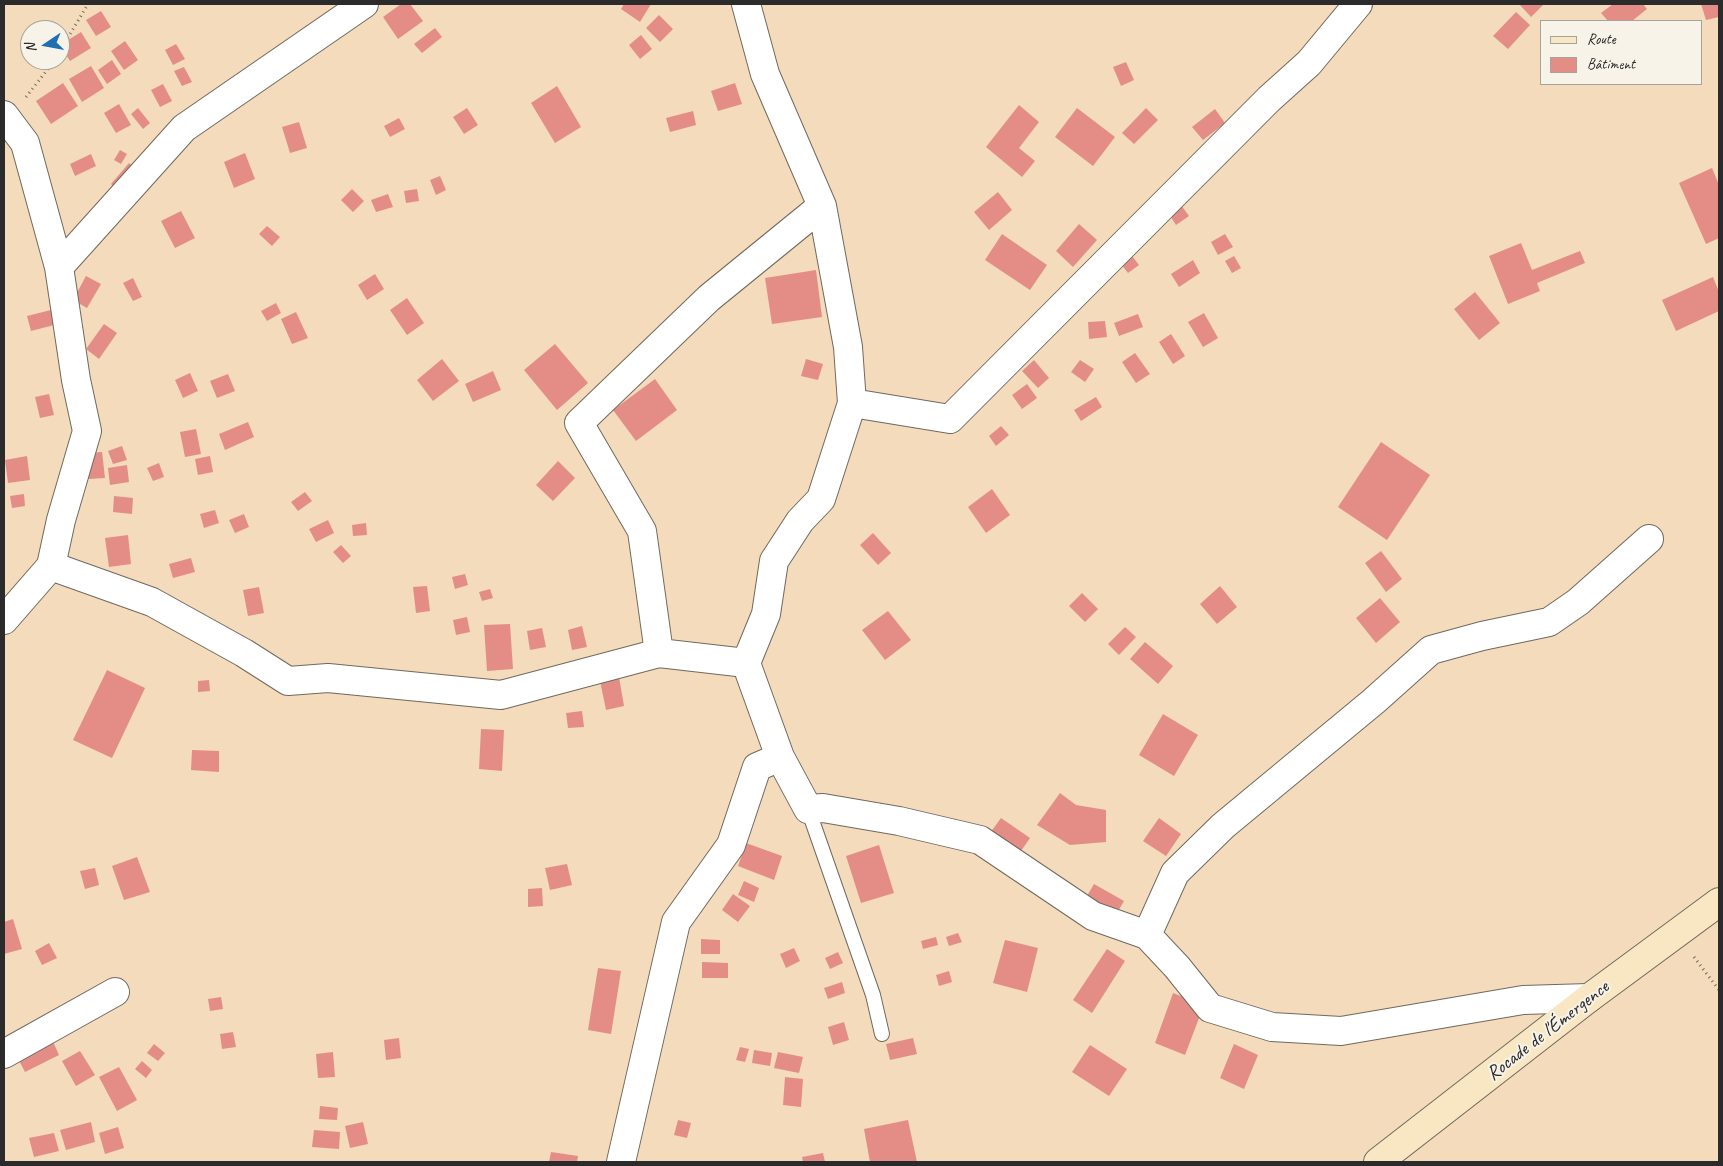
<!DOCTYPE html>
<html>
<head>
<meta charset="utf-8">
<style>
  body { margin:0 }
  #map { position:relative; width:1723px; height:1166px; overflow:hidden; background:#f3dbbc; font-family:Caveat,sans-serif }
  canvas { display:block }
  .frame { position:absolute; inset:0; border:5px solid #2b2b2b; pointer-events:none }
  .legend { position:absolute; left:1540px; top:20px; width:162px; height:65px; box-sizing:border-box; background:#f7f3e8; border:1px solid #a5a39c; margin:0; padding:6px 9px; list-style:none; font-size:15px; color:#2b2b2b }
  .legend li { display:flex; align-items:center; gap:10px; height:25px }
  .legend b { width:25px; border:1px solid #a5a39c }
  .north { position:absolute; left:20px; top:20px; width:50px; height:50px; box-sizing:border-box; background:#f7f3e8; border:1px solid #a5a39c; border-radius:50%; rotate:258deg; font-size:14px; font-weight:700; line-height:20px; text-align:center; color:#2b2b2b }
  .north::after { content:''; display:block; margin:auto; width:18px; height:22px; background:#1f6fb2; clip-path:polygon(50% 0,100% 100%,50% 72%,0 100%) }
</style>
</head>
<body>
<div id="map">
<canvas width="1723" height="1166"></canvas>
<div class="frame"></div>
<ul class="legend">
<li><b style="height:6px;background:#f9e7c3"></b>Route</li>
<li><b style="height:14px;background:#e48d87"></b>Bâtiment</li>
</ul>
<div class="north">N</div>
</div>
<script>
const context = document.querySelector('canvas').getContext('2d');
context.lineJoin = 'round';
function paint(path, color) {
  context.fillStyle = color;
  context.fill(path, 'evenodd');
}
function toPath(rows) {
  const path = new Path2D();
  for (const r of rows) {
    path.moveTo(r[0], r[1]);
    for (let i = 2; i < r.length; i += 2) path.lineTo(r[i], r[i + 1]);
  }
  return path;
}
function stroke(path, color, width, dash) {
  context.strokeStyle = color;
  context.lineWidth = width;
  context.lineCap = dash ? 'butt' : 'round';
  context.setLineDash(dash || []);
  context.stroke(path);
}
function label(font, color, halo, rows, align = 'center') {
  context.font = font + ' Caveat,sans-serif';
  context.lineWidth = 4;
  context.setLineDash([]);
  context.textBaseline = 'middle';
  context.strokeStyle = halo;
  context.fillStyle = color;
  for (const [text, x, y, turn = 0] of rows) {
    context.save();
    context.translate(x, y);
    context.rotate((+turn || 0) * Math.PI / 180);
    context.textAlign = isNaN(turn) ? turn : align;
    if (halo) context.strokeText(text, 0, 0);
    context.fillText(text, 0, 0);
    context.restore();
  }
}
const building = toPath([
  [401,4,410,4,423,21,398,39,383,17],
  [624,4,651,4,640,22,621,9],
  [1519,4,1541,4,1543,5,1531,17],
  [1613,4,1643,4,1647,9,1632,21,1608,21,1601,13],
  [1701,4,1719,4,1719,17,1706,20],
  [101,11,111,27,96,36,86,20],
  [1516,12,1530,25,1508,49,1493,36],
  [659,15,673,29,660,42,646,28],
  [435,28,442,37,422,53,414,44],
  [81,32,91,48,70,61,60,45],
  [641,35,652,49,640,59,629,45],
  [125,41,138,60,124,70,111,51],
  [176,44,185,59,173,65,165,50],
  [112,60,121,74,107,84,98,70],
  [1126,62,1134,80,1121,86,1113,67],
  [91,66,104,88,82,102,69,79],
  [184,67,192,82,182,86,174,71],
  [63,83,78,106,51,124,36,101],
  [735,83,742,104,718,111,711,91],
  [163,84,172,101,160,107,151,90],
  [557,86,581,127,555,143,531,103],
  [119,104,131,125,116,133,104,113],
  [1019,105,1039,122,1019,148,1035,161,1022,177,986,147],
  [138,108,150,123,143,129,131,114],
  [467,108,478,125,464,134,453,117],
  [1077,108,1115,137,1093,166,1055,137],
  [1146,108,1158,120,1134,144,1122,133],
  [1215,109,1225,123,1203,140,1192,127],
  [693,111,696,125,670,132,666,118],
  [399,118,405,129,390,137,384,126],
  [299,122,307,148,290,153,282,127],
  [120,150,127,154,121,164,114,160],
  [245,153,255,179,234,188,224,162],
  [91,154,96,166,75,176,70,164],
  [129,163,138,171,119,191,111,184],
  [1712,168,1719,185,1719,238,1706,244,1679,183],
  [440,176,446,190,436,195,430,180],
  [352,189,364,201,353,212,341,200],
  [417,189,419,201,406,203,404,191],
  [998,192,1012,210,989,230,974,212],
  [388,194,393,207,376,212,371,200],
  [1181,205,1189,216,1176,225,1169,214],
  [181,211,195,238,175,248,161,221],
  [1079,224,1097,240,1073,267,1056,251],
  [267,226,280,237,272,246,259,234],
  [1002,234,1047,265,1030,290,985,260],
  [1225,234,1233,247,1218,255,1211,242],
  [1521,243,1532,270,1580,251,1585,263,1537,283,1540,291,1508,304,1489,256],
  [1132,256,1139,265,1128,273,1121,264],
  [1234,256,1241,268,1232,273,1225,261],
  [1193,260,1200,273,1179,287,1171,274],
  [816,270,822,317,772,324,765,278],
  [375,274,384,289,367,300,358,285],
  [86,276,101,284,87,308,73,300],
  [1713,277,1719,292,1719,311,1676,331,1662,300],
  [133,278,142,297,133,301,123,283],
  [1475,292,1500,323,1479,340,1454,309],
  [407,298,424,323,407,335,390,310],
  [276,303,281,313,267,321,261,311],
  [51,310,54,325,31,331,27,316],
  [296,312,308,338,292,344,281,319],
  [1204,313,1218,338,1203,347,1188,322],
  [1138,314,1143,327,1119,336,1114,323],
  [1105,321,1107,337,1089,339,1088,322],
  [104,324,117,333,99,359,86,349],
  [1171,334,1185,356,1173,364,1159,342],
  [555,344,588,383,557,410,524,370],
  [1135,353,1150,374,1136,383,1122,362],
  [442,359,459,381,433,401,417,380],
  [806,359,823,364,818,380,801,376],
  [1034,360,1049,378,1038,388,1022,371],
  [1080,360,1094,369,1085,382,1071,372],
  [493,371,501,390,473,402,465,384],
  [190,373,198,391,183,398,175,380],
  [228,374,235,391,217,398,210,381],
  [655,379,677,410,636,441,613,410],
  [1027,384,1037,398,1022,409,1012,395],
  [49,394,54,415,40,418,35,397],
  [1096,397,1102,407,1081,421,1074,410],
  [248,422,254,437,225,450,219,434],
  [1001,426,1009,435,996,446,989,436],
  [196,429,201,454,185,457,180,432],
  [1381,442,1430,475,1387,540,1338,507],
  [122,446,127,460,113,464,108,451],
  [102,452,105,478,88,479,87,453],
  [27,456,30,480,8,483,5,460],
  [210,456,213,472,198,475,195,459],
  [558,461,575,478,553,501,536,485],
  [159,463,164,477,153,481,147,468],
  [127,465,129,482,110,485,108,468],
  [992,489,1010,515,986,533,968,507],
  [305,492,312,501,298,511,291,502],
  [24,494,25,506,12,508,10,496],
  [114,496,133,498,132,514,113,512],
  [215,510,219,523,204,528,200,514],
  [244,514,249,527,235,533,229,520],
  [328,520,334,533,316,542,309,529],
  [366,523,367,535,353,536,352,525],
  [873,533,891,553,878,565,860,545],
  [128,535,131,564,109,567,105,538],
  [341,545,351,556,343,563,333,552],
  [1381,551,1402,579,1386,592,1365,563],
  [191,558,195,572,173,578,169,564],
  [465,574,468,585,455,589,452,577],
  [427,586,430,611,416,613,413,587],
  [1220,586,1237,607,1217,624,1200,604],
  [259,587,264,613,248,616,243,590],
  [490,589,493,598,482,601,479,592],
  [1082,593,1098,609,1085,622,1069,606],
  [1380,598,1400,622,1376,643,1356,618],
  [888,611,911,640,885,660,862,630],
  [467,617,470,632,456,635,453,620],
  [510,624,513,669,487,671,484,625],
  [582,626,587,647,572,650,568,630],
  [1125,627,1136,637,1119,655,1108,644],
  [542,628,546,647,530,650,527,631],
  [1145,642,1173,666,1158,684,1130,659],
  [107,670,145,688,112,758,73,740],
  [619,677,624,706,606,710,600,681],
  [209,680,210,691,198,692,198,681],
  [582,711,584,727,568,728,566,713],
  [1163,714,1198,735,1174,776,1139,755],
  [481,729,504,730,502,771,479,769],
  [192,750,219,751,219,772,191,770],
  [1060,793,1076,805,1106,810,1106,842,1070,845,1037,825],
  [1001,818,1030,838,1019,854,990,833],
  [1159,818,1181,834,1166,856,1143,841],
  [746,843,782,856,774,880,738,866],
  [879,845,894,893,861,903,846,856],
  [137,857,150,892,124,900,112,866],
  [567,864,572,885,550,890,545,868],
  [95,868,99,885,85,889,80,871],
  [744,881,759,888,754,902,738,895],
  [1094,884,1124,901,1117,913,1087,896],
  [542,888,543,906,528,907,528,889],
  [733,894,750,906,738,922,722,910],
  [13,919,22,949,4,954,4,922],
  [958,933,962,942,949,946,946,937],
  [936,937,938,945,923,949,921,941],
  [701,939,720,940,720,954,701,954],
  [1005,940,1038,948,1027,992,993,983],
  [49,943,57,958,42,965,35,951],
  [794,948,800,961,786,968,780,954],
  [1107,949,1125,961,1092,1013,1073,1000],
  [838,952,843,963,830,969,825,958],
  [702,962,728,963,728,978,702,978],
  [598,968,621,971,611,1034,588,1030],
  [949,971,952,982,939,986,936,975],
  [842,982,845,993,828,999,824,988],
  [1173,993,1204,1005,1185,1055,1155,1043],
  [221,997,223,1009,210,1011,208,999],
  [844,1022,849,1040,833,1045,828,1027],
  [233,1032,236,1047,222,1049,220,1034],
  [50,1035,59,1055,25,1072,15,1053],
  [399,1038,401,1058,386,1060,384,1040],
  [913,1038,917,1054,890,1060,886,1044],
  [154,1044,165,1053,158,1061,147,1053],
  [1234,1044,1258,1055,1244,1089,1220,1078],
  [1090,1045,1127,1069,1109,1096,1072,1072],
  [740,1047,749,1049,745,1062,736,1060],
  [754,1050,772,1053,770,1066,752,1063],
  [80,1051,95,1075,76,1086,62,1061],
  [333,1052,335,1077,318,1078,316,1054],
  [778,1052,803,1057,799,1073,774,1068],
  [142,1061,152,1070,146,1078,135,1069],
  [119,1067,137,1100,117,1111,99,1077],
  [785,1077,803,1079,801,1107,783,1105],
  [320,1106,338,1108,337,1120,319,1119],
  [678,1120,691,1123,687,1138,674,1135],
  [908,1120,917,1162,870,1162,864,1129],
  [91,1122,95,1142,66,1150,60,1130],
  [363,1122,368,1144,350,1148,345,1126],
  [118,1127,124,1148,105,1154,99,1133],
  [314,1130,340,1132,339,1149,312,1147],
  [54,1133,59,1151,34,1157,29,1138],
  [551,1152,578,1156,577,1162,549,1162],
  [823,1153,825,1162,803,1162,802,1157]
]);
const path = toPath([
  [60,51,88,4],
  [26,97,55,60],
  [1694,957,1719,990]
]);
const lane = toPath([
  [808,809,873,995,882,1034]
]);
const street = toPath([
  [746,4,765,74,822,206,848,347,852,403],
  [4,115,25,143,59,267],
  [51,566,152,602,244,653,288,681,328,678,501,695,659,653,746,663],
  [4,620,51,566,61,520,87,431,76,380,59,267,184,128,364,4],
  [659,653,642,531,579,423,709,298,822,206],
  [1147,935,1093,916,980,840,899,821,823,808,808,809,780,757,746,663,766,614,774,561,800,521,821,499,852,403,950,419,1269,99,1309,63,1358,4],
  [1589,998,1523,1000,1341,1031,1272,1027,1210,1008,1177,967,1147,935,1175,873,1223,826,1374,701,1431,650,1482,636,1549,622,1578,602,1649,539],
  [4,1054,115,992],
  [621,1162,676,922,731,845,757,767,780,757]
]);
const secondary = toPath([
  [1378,1162,1589,998,1719,902]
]);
const streetNames = [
  ["Rocade de l'Émergence",1548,1031,-38]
];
paint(building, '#e48d87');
stroke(lane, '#71695e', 16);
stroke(street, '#71695e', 30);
stroke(secondary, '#71695e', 30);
stroke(path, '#71695e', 3, [1, 4]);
stroke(lane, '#fff', 14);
stroke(street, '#fff', 28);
stroke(secondary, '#f9e7c3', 28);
label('20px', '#2b2b2b', '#f7f3e8', streetNames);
</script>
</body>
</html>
